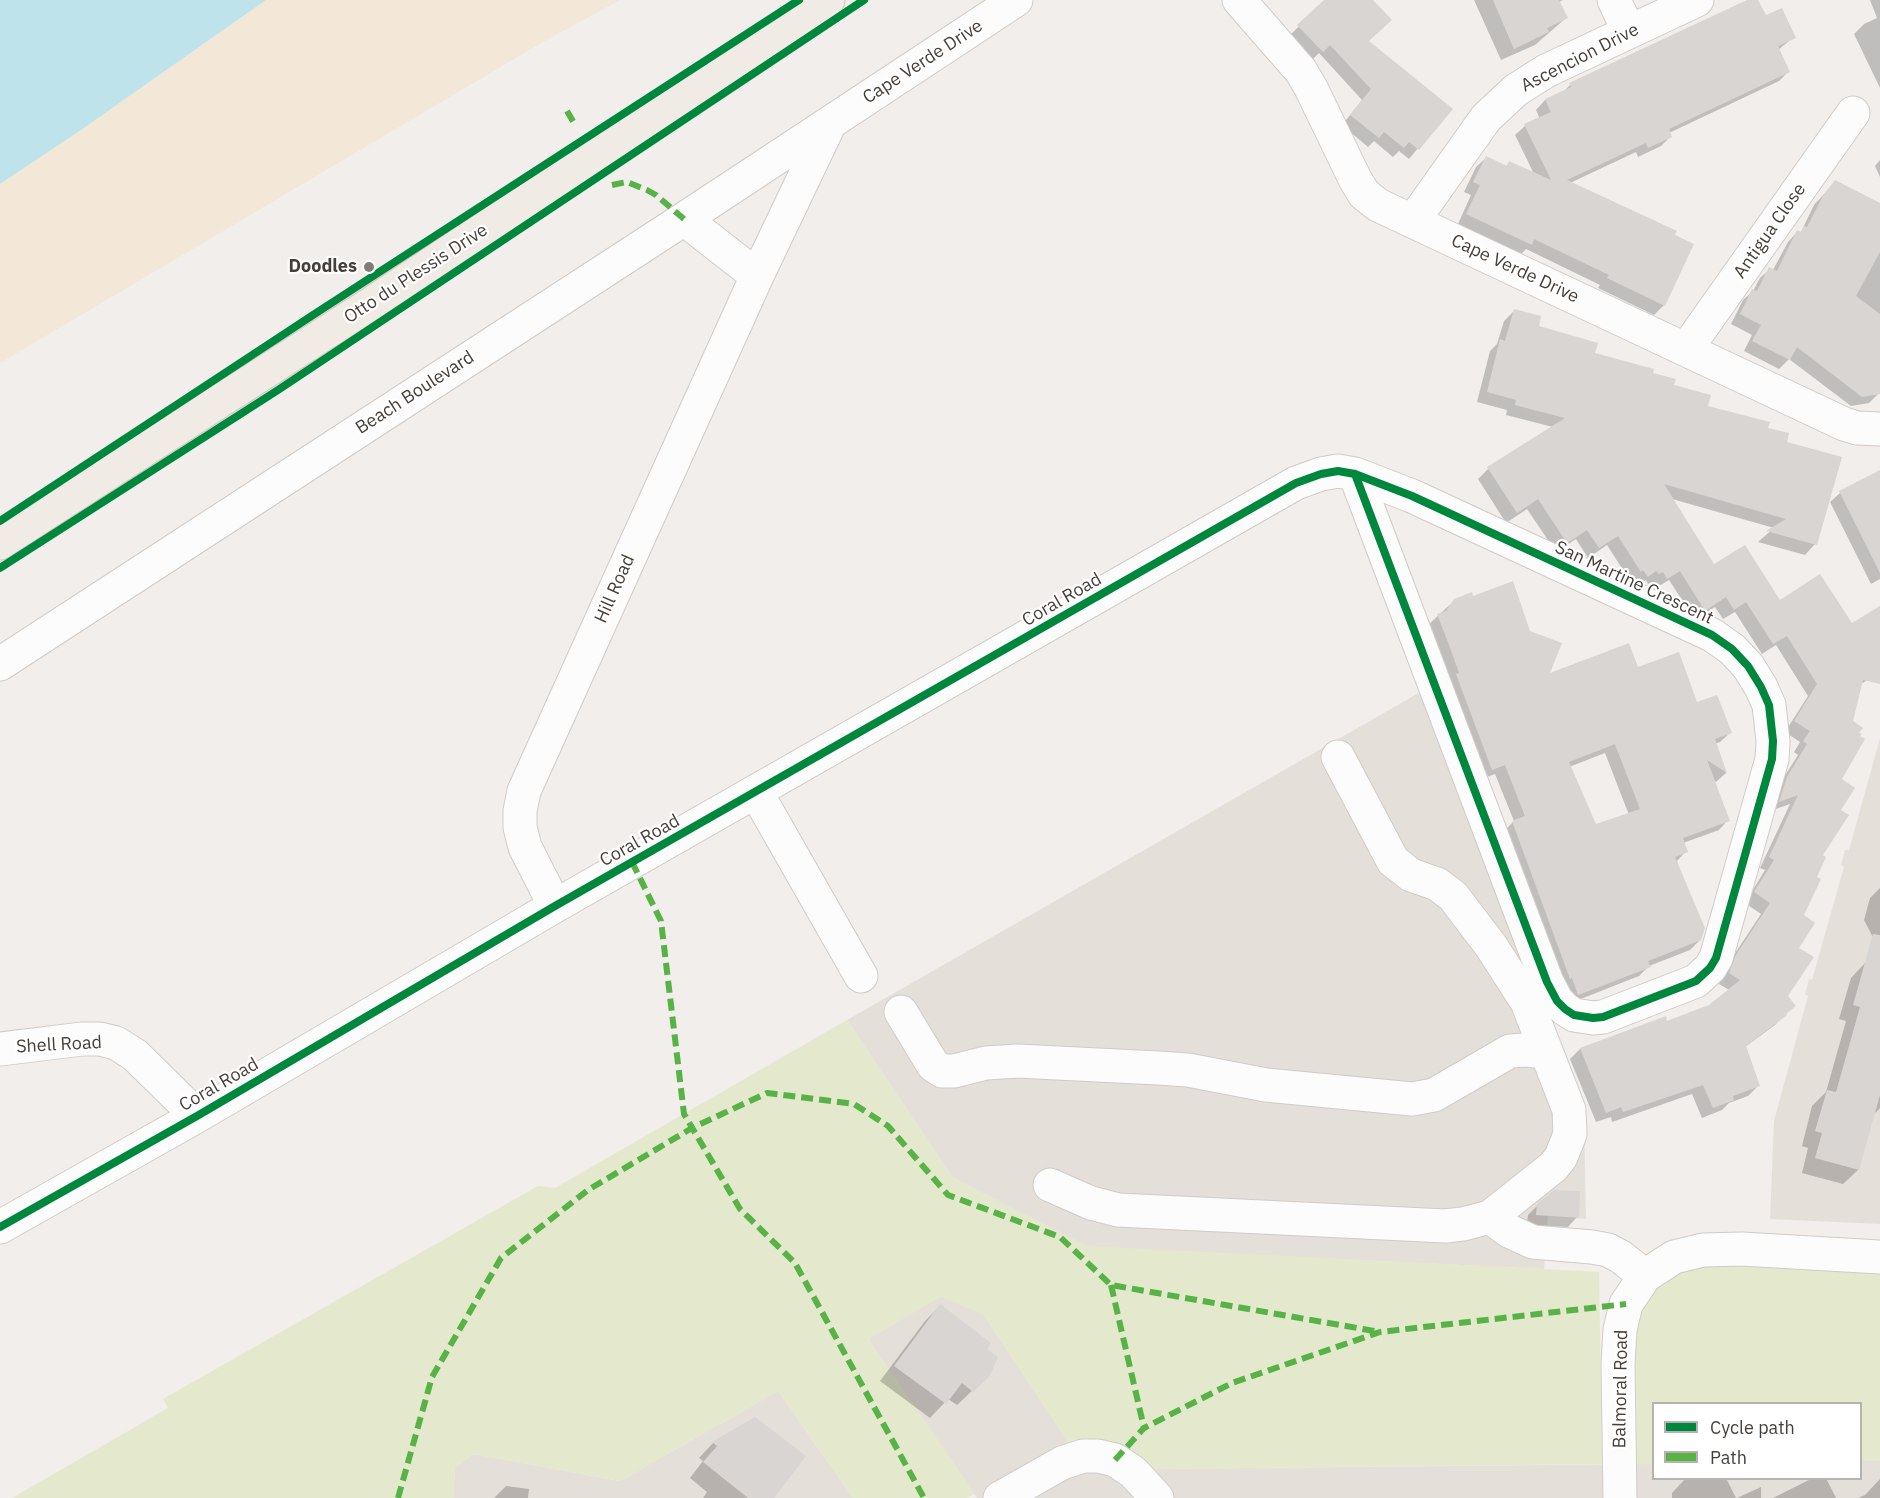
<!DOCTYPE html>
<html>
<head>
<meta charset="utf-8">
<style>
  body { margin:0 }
  #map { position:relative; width:1880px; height:1498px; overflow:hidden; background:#f1eeeb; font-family:"IBM Plex Sans",sans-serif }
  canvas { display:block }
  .legend { position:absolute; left:1652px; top:1402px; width:210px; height:78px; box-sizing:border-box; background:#fff; border:2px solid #b5b2af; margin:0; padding:8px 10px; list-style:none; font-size:18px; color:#463e38 }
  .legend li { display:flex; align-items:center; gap:12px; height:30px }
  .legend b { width:30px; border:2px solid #b5b2af }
</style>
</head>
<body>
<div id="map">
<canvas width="1880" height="1498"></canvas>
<ul class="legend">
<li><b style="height:8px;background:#00873e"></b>Cycle path</li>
<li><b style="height:8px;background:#57b346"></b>Path</li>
</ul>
</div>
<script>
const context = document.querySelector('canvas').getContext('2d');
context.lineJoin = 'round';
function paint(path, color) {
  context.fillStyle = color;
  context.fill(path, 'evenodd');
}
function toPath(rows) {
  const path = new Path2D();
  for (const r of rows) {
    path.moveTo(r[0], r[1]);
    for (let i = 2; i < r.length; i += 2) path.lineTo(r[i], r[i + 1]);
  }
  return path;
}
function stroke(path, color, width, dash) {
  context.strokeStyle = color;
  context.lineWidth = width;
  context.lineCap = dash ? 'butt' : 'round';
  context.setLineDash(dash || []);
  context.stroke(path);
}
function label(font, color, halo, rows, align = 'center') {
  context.font = font + ' "IBM Plex Sans",sans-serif';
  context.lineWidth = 4.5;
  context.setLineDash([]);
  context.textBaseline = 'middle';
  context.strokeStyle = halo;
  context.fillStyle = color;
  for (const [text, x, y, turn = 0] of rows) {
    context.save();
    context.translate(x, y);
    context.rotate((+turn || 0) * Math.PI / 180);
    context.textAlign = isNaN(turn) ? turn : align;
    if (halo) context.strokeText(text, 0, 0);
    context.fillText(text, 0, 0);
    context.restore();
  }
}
const residential = toPath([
  [1424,690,1584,1113,1586,1219,1548,1216,1544,1269,1088,1247,953,1178,847,1020],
  [1880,738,1880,1224,1770,1219,1774,1121,1808,996,1805,994,1809,979,1812,980,1844,867,1841,865,1845,850,1849,850],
  [941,1296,983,1314,1070,1445,1146,1469,1653,1464,1654,1478,1860,1478,1861,1461,1880,1461,1880,1498,977,1498,868,1339],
  [778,1391,853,1498,453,1498,455,1468,473,1454,620,1481]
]);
const green = toPath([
  [847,1020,953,1178,1088,1246,1599,1272,1602,1464,1146,1469,1070,1445,983,1314,941,1297,868,1339,975,1494,967,1498,853,1498,778,1391,620,1481,473,1454,455,1468,453,1498,12,1498,168,1408,163,1399,538,1186,555,1188],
  [1708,1265,1880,1273,1880,1461,1861,1461,1860,1404,1654,1404,1653,1464,1637,1464,1635,1330,1641,1312,1650,1296,1663,1283,1676,1274]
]);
const sand = toPath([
  [266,0,620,0,541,43,0,363,0,184,81,130]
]);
const water = toPath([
  [0,0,266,0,81,130,0,184]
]);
const shadow = toPath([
  [1326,0,1371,0,1367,42,1451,109,1409,159,1399,151,1393,157,1374,141,1368,147,1342,125,1362,100,1319,53,1312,60,1289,36],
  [1474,0,1563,0,1559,2,1566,18,1535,45,1501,60],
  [1751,0,1757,0,1765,17,1794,37,1778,50,1788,72,1779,81,1669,133,1671,136,1661,146,1638,157,1636,152,1570,183,1664,305,1654,315,1598,288,1600,285,1526,249,1521,254,1458,224,1471,195,1464,192,1476,167,1486,158,1505,167,1510,163,1534,174,1515,135,1525,126,1540,119,1536,110,1545,100,1562,93,1570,85],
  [1870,0,1880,0,1880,88,1854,34,1864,24,1877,18],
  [1880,160,1880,177,1875,166],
  [1835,182,1880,205,1880,392,1869,403,1851,406,1789,359,1779,369,1744,351,1752,335,1731,324,1743,300,1753,291,1760,278,1770,269,1773,270,1788,242,1797,232,1801,232,1814,205],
  [1514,311,1537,327,1593,354,1652,374,1706,407,1766,429,1785,443,1815,544,1805,555,1758,542,1774,528,1672,499,1714,566,1780,602,1852,625,1880,619,1880,672,1861,684,1839,780,1839,810,1821,856,1802,916,1787,996,1794,1005,1775,1025,1745,1047,1758,1086,1748,1096,1729,1103,1722,1110,1702,1118,1692,1094,1612,1122,1611,1117,1596,1122,1570,1059,1580,1049,1667,1023,1709,1006,1729,990,1719,984,1726,967,1761,914,1745,903,1765,870,1760,868,1790,804,1770,811,1777,788,1798,755,1794,752,1800,742,1785,732,1808,696,1776,645,1762,654,1735,612,1723,619,1715,607,1695,620,1669,580,1656,588,1652,582,1648,584,1646,580,1637,586,1632,580,1630,581,1607,545,1588,558,1576,539,1556,552,1527,509,1506,523,1478,479,1488,469,1553,427,1506,415,1507,410,1477,402,1490,351,1497,344,1504,321],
  [1880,471,1880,579,1871,584,1830,502,1840,493],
  [1473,598,1528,632,1548,676,1637,669,1696,704,1730,733,1720,742,1715,744,1726,773,1716,782,1713,780,1728,820,1719,830,1683,843,1686,851,1677,861,1700,940,1690,950,1649,966,1639,976,1568,1004,1503,832,1514,821,1495,774,1482,779,1428,625,1455,600],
  [1605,753,1629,815,1595,826,1569,767],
  [1880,888,1880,951,1864,920,1870,898],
  [1865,963,1880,967,1880,1108,1873,1115,1858,1170,1843,1184,1802,1173,1808,1148,1802,1146,1812,1106,1826,1092,1846,1021,1839,1019,1851,978],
  [1538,1205,1577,1217,1568,1227,1527,1225,1528,1215],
  [940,1306,985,1349,988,1376,957,1405,948,1399,930,1418,880,1381,925,1321],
  [755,1419,772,1498,703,1498,707,1492,690,1478,703,1461,699,1458,713,1443],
  [1686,1478,1726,1478,1736,1498,1672,1498,1672,1493],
  [1813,1478,1826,1478,1836,1498,1773,1498],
  [1880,1479,1880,1498,1858,1498,1865,1495],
  [506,1486,529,1489,528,1498,494,1498],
  [1761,1487,1761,1498,1737,1498]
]);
const building = toPath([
  [1324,0,1373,0,1392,20,1369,41,1453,109,1419,150,1409,142,1404,148,1384,132,1379,138,1350,115,1371,89,1330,45,1323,52,1297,25],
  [1493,0,1559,0,1568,18,1547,28,1549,32,1514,49],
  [1747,0,1758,0,1766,15,1782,8,1796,38,1778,46,1790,72,1669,129,1672,137,1648,148,1646,143,1567,180,1677,231,1675,235,1694,244,1665,306,1607,278,1609,275,1534,239,1532,245,1466,214,1480,185,1473,182,1486,156,1507,166,1509,161,1551,180,1524,124,1551,112,1545,99,1571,87,1569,83],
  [1835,180,1880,203,1880,252,1856,296,1880,314,1880,394,1862,397,1797,347,1790,360,1752,341,1761,325,1740,314,1752,289,1757,291,1769,267,1777,271,1797,230,1801,232,1804,226,1807,227,1824,194],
  [1514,309,1541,316,1539,326,1598,343,1595,353,1654,369,1653,373,1676,379,1674,385,1711,395,1708,406,1770,422,1768,428,1789,433,1787,442,1842,457,1817,545,1766,531,1786,519,1664,484,1714,564,1745,545,1780,600,1820,574,1852,623,1880,606,1880,684,1863,680,1853,721,1863,728,1859,733,1862,734,1860,736,1865,739,1842,779,1855,788,1841,810,1849,815,1823,855,1826,857,1817,877,1821,879,1804,915,1815,923,1799,948,1814,957,1788,996,1796,1006,1786,1014,1787,1015,1746,1046,1760,1086,1733,1096,1734,1100,1713,1108,1703,1085,1623,1112,1621,1107,1606,1113,1580,1048,1666,1016,1667,1021,1709,1005,1740,980,1729,973,1736,955,1770,903,1754,892,1774,860,1769,857,1798,795,1779,802,1787,777,1807,744,1803,741,1810,731,1794,721,1817,684,1787,636,1773,644,1746,602,1734,610,1726,597,1705,611,1680,571,1667,579,1663,572,1659,574,1656,571,1648,577,1643,570,1641,572,1618,536,1599,548,1587,530,1567,543,1538,499,1517,513,1487,467,1565,418,1515,405,1516,400,1487,392,1500,339,1505,341],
  [1880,470,1880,573,1839,491],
  [1513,581,1530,631,1562,643,1550,673,1629,643,1638,667,1679,652,1697,702,1717,695,1732,733,1715,739,1727,773,1707,760,1730,821,1683,838,1688,852,1675,857,1705,928,1701,940,1648,961,1651,967,1578,995,1572,978,1570,979,1512,821,1525,816,1505,765,1492,770,1456,674,1459,673,1451,650,1437,614,1446,611,1454,599,1472,592,1473,596],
  [1615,744,1640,809,1596,824,1569,762],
  [1873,934,1880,935,1880,1095,1859,1170,1815,1158,1822,1133,1815,1131,1827,1090,1836,1092,1860,1007,1853,1005],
  [1554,1190,1580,1191,1579,1218,1536,1215,1537,1204],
  [940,1304,991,1343,987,1349,998,1357,989,1377,973,1392,962,1383,946,1404,894,1366],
  [755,1417,806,1456,774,1498,748,1498,703,1462,717,1446,712,1442]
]);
const minor = toPath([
  [1239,0,1301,71,1311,88,1355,179,1364,194,1378,205,1844,424,1857,428,1880,429],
  [1614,0,1629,32],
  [684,219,757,276],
  [1413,221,1486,118,1516,90,1546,71,1697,0],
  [1687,348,1853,113],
  [0,664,684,219,1016,0],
  [756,792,861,976],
  [555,906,525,847,520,827,520,811,524,791,757,276,830,123],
  [901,1012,933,1065,942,1071,954,1071,986,1063,1017,1061,1158,1068,1188,1070,1266,1085,1412,1099,1434,1095,1510,1051,1526,1050,1546,1052],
  [0,1049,82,1039,100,1039,116,1043,135,1055,197,1116],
  [1050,1185,1091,1203,1118,1210,1445,1226,1463,1224,1490,1217,1553,1167,1561,1157,1570,1134,1569,1110,1527,1002,1491,946,1453,896,1437,884,1411,875,1393,861,1338,757],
  [1490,1217,1509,1231,1533,1242,1592,1247,1608,1250,1621,1257,1645,1276],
  [0,1227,197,1116,555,906,1296,483,1321,474,1338,471,1355,474,1412,496,1712,635,1732,649,1748,666,1761,687,1769,705,1773,741,1772,759,1716,958,1710,968,1696,981,1603,1017,1593,1018,1574,1015,1565,1009,1557,1001,1547,982,1355,474],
  [1000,1498,1062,1463,1083,1456,1098,1456,1115,1460,1133,1472,1157,1498],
  [1620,1498,1618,1364,1620,1330,1626,1304,1645,1276,1674,1257,1703,1250,1742,1249,1880,1257]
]);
const major = toPath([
  [0,543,372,303,828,0]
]);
const quiet = toPath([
  [567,111,574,123],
  [612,185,627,182,647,190,656,195,684,219],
  [632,862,661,921,684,1114,740,1209,795,1263,924,1498],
  [1111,1285,1144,1428],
  [1115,1460,1144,1428,1232,1383,1380,1332,1626,1304],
  [398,1498,432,1377,501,1258,588,1190,692,1128,767,1093,854,1104,888,1126,948,1195,1060,1237,1111,1285,1380,1332]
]);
const cycleway = toPath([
  [0,521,313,315,799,0],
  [0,568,278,390,864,0],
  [0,1227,197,1116,555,906,1296,483,1321,474,1338,471,1355,474,1412,496,1712,635,1732,649,1748,666,1761,687,1769,705,1773,741,1772,759,1716,958,1710,968,1696,981,1603,1017,1593,1018,1574,1015,1565,1009,1557,1001,1547,982,1355,474]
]);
const markers = [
  [369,267,6,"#827c77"]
];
const streetNames = [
  ["Ascencion Drive",1580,58,-27],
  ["Cape Verde Drive",923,62,-33],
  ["Antigua Close",1770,231,-55],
  ["Cape Verde Drive",1515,269,25],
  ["Otto du Plessis Drive",416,274,-33],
  ["Beach Boulevard",415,393,-33],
  ["San Martine Crescent",1634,583,25],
  ["Hill Road",615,589,-66],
  ["Coral Road",1062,600,-30],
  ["Coral Road",640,841,-29],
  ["Shell Road",59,1045,-3],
  ["Coral Road",219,1085,-30],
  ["Balmoral Road",1621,1389,-89]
];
const poiNames = [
  ["Doodles",357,267]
];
paint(residential, '#e5dfd9');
paint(green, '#e4e8cd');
paint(sand, '#f3e7d8');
paint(water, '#bfe3eb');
paint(shadow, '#0003');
paint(building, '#d9d5d2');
stroke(minor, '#cfccc9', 35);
stroke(major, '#d2c6ba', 35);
stroke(minor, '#fdfcfc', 33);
stroke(major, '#f0ebe5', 33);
stroke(quiet, '#57b346', 6, [12, 6]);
stroke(cycleway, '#00873e', 8);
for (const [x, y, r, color] of markers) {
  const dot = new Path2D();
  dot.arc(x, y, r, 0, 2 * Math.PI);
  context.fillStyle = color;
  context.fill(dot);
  stroke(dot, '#fff', 2);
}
label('18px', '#463e38', '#fff', streetNames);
label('bold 18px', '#463e38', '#fff', poiNames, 'right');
</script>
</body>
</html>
